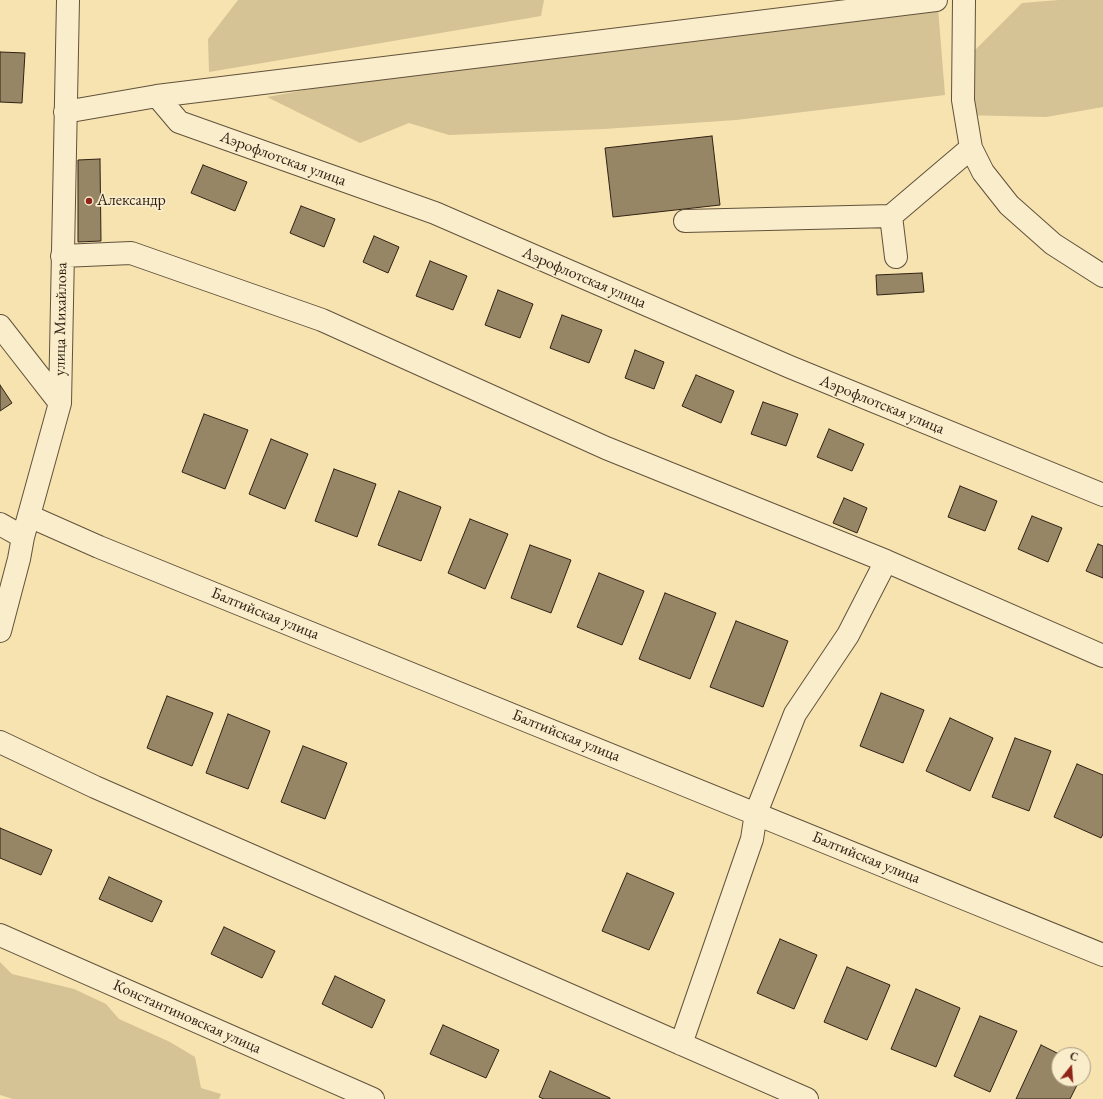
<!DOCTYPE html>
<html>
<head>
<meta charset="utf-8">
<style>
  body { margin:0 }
  #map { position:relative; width:1103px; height:1099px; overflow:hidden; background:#f6e3b0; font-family:"EB Garamond",serif }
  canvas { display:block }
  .north { position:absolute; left:1051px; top:1047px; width:40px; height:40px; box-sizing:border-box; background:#f9edcc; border:1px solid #a99b82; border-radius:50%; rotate:17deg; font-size:11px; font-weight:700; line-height:16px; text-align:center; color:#312114 }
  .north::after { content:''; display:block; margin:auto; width:14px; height:18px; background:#8f2418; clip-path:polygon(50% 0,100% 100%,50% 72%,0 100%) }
</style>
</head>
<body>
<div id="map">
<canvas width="1103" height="1099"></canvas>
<div class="north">С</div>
</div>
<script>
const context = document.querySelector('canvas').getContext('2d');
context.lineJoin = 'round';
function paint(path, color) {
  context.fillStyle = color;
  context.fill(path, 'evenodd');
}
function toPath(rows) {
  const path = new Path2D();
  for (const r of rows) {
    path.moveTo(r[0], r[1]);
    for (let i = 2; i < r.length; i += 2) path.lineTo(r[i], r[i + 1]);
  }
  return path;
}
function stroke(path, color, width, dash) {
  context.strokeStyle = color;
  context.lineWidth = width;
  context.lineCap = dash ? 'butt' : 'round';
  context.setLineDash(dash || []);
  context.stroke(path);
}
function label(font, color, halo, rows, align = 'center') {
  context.font = font + ' "EB Garamond",serif';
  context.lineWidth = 3.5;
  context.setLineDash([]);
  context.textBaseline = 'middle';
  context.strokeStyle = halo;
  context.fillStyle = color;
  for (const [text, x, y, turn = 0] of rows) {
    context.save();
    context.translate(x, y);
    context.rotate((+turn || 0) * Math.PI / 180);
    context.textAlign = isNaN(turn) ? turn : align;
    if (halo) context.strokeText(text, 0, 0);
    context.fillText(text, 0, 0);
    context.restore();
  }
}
const green = toPath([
  [238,0,544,0,541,16,209,72,208,39],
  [1059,0,1103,0,1103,107,1046,117,961,115,973,52,1022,3],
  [938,8,945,95,736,120,604,129,449,135,409,123,360,143,267,97,597,36],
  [0,962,12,974,74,989,106,1004,119,1019,170,1042,195,1057,201,1088,221,1094,219,1099,13,1099,0,1095]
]);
const building = toPath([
  [0,52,25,53,22,103,0,102,0,52],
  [712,136,720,205,613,217,605,148,712,136],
  [100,159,101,241,78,242,78,160,100,159],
  [203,165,247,182,235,211,191,193,203,165],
  [301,206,335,219,324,247,290,233,301,206],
  [374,236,399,247,388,273,363,262,374,236],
  [430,261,467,276,453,310,416,296,430,261],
  [922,273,924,292,877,295,876,275,922,273],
  [498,290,533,304,520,338,485,325,498,290],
  [562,315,602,330,589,363,550,348,562,315],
  [635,350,664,362,654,389,625,378,635,350],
  [696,375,734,391,721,423,682,406,696,375],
  [0,385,12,403,0,411,0,385],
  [763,402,798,414,786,446,751,434,763,402],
  [204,414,248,430,225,489,182,472,204,414],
  [829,429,864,444,852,471,817,457,829,429],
  [271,439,308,454,285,509,249,494,271,439],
  [334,469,376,484,357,537,315,521,334,469],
  [960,486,997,501,985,531,948,517,960,486],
  [399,491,441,507,421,561,378,545,399,491],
  [844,498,867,508,857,533,833,523,844,498],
  [1032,516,1062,528,1048,562,1018,549,1032,516],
  [470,519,508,534,485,589,448,573,470,519],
  [1098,544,1103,546,1103,578,1086,571,1098,544],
  [530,545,571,560,551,613,511,598,530,545],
  [599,573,644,591,622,645,577,627,599,573],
  [665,593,716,613,690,679,639,659,665,593],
  [736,621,788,641,763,707,710,687,736,621],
  [881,693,924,710,903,763,860,746,881,693],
  [167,696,213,713,192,766,147,748,167,696],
  [228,714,270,731,248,789,206,773,228,714],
  [950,718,993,738,970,791,926,771,950,718],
  [1015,738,1051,751,1029,811,992,797,1015,738],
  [303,746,347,763,325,819,281,802,303,746],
  [1077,764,1103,775,1103,834,1101,838,1054,817,1077,764],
  [0,828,52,850,41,875,0,858,0,828],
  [627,873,674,893,649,950,602,931,627,873],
  [109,877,162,901,152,922,99,899,109,877],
  [224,927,275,951,262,978,211,954,224,927],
  [780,939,817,955,794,1009,757,993,780,939],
  [847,967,890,985,867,1040,824,1022,847,967],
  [335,976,385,1000,372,1028,322,1004,335,976],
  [916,989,960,1008,936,1067,891,1049,916,989],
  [980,1016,1017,1031,990,1092,954,1076,980,1016],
  [443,1025,499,1050,486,1078,430,1054,443,1025],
  [1041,1045,1061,1055,1059,1055,1059,1079,1080,1079,1070,1099,1016,1099,1041,1045],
  [550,1071,610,1098,610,1099,544,1099,539,1097,550,1071]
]);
const minor = toPath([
  [964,0,963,100,971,148,983,172,1009,205,1053,244,1103,276],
  [157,96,936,0],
  [65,112,157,96,179,122,435,213,790,367,1103,495],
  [891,216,896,257],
  [685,221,891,216,971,148],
  [62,256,131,253,322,320,606,448,886,561,1103,656],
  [0,326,60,403],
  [29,516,99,547,1103,955],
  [0,524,23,537],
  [0,631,19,559,23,537,60,403,68,0],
  [0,742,95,787,807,1099],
  [0,935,373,1099],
  [681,1044,752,839,756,813,795,714,848,635,886,561]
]);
const markers = [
  [89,201,4,"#8f2418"]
];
const streetNames = [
  ["Аэрофлотская улица",283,159,20],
  ["Аэрофлотская улица",584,278,23],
  ["улица Михайлова",61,319,-89],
  ["Аэрофлотская улица",882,405,22],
  ["Балтийская улица",265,614,22],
  ["Балтийская улица",566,736,22],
  ["Балтийская улица",866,858,22],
  ["Константиновская улица",187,1017,24]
];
const poiNames = [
  ["Александр",97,201]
];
paint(green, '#d5c295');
paint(building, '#978665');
stroke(building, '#312114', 1);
stroke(minor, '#62523b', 24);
stroke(minor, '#f9edcc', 22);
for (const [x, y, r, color] of markers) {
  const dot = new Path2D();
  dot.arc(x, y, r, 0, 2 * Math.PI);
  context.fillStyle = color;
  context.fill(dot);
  stroke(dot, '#f9edcc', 1.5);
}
label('16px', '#312114', '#f9edcc', streetNames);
label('16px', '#312114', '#f9edcc', poiNames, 'left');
</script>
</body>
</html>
